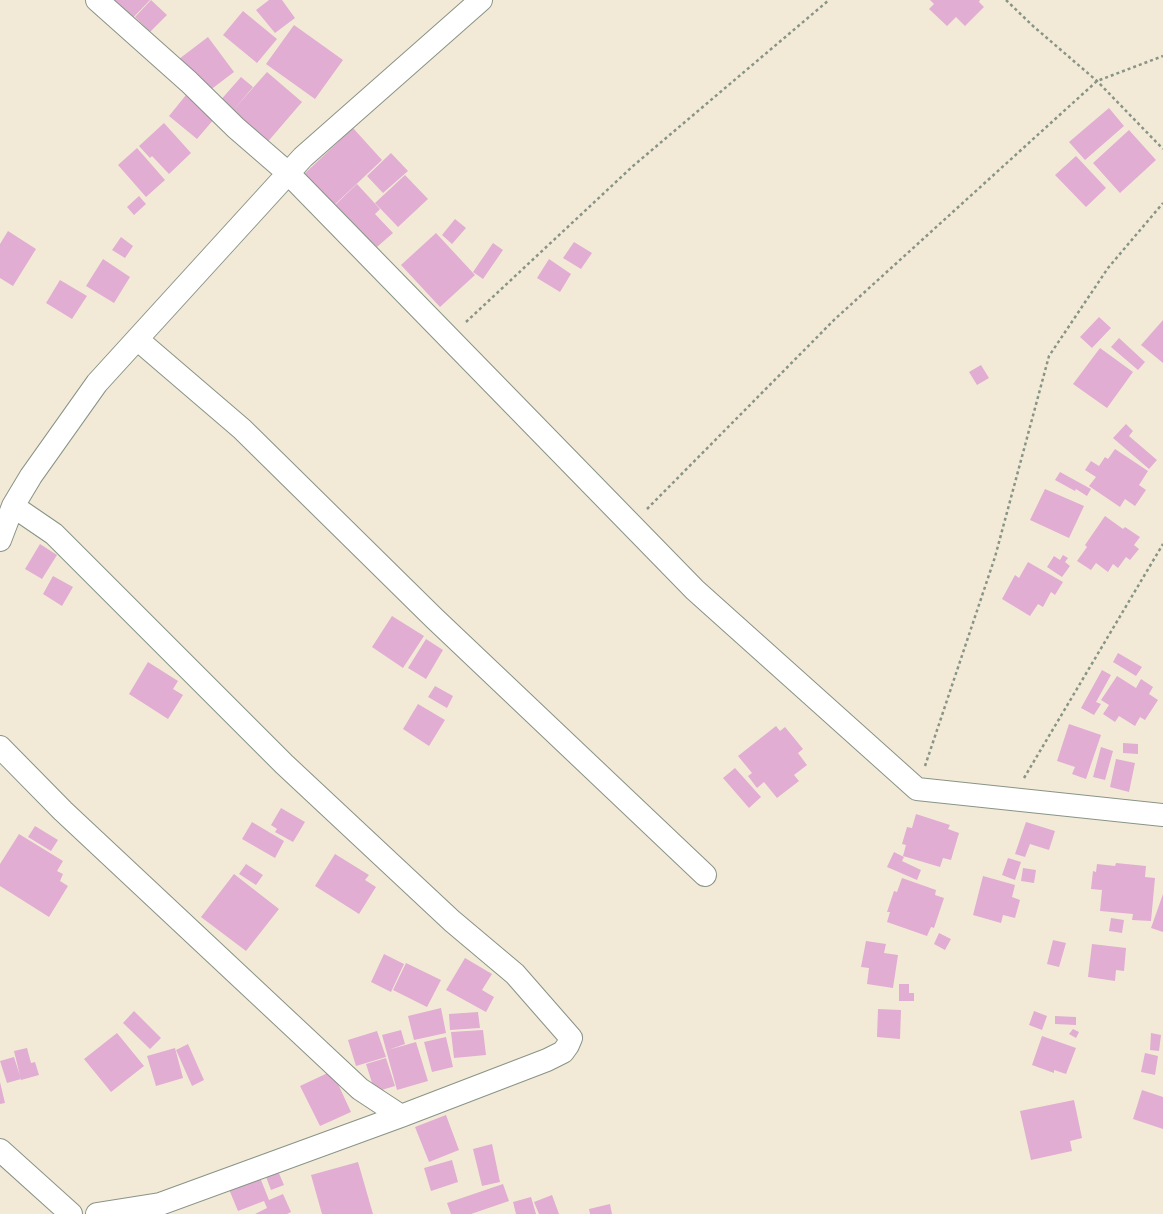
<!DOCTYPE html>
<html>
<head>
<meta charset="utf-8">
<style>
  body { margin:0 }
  canvas { display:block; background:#f2ead7 }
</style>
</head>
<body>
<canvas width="1163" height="1214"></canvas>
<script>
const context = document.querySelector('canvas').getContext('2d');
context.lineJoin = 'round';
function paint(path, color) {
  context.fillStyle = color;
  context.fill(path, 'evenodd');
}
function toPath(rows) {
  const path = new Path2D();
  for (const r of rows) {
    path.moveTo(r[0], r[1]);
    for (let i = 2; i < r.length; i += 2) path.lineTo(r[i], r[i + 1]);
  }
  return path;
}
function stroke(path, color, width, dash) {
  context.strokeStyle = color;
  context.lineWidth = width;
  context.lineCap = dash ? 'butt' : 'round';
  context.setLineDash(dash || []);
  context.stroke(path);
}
const building = toPath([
  [109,0,150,0,130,21],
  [151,0,167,15,150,32,135,17],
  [269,0,282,0,295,18,275,33,256,10],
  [930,0,980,0,979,2,984,7,965,26,956,17,947,26,929,9,934,4],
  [243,11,277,39,257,63,223,35],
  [294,25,343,60,315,99,266,64],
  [208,37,234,72,205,94,179,59],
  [267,72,302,102,265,145,229,115],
  [241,77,253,87,230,114,218,103],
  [186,95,214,119,197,139,169,116],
  [1109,108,1124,126,1085,160,1069,142],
  [164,123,191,153,169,174,152,156,150,158,139,146],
  [353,128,382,160,331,208,302,176],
  [1129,130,1156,160,1120,193,1093,163],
  [137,148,165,180,146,197,118,165],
  [391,153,408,171,383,193,367,176],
  [1076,156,1106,188,1086,207,1055,175],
  [405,175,428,199,398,227,375,203],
  [357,184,380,209,375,214,393,233,377,247,372,242,368,247,332,208],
  [139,196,146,204,134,215,127,207],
  [455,219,466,228,452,244,442,235],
  [8,231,36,249,13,286,0,278,0,244],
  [436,233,475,275,440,307,401,265],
  [121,237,133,246,125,258,112,250],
  [574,242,592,253,581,269,563,258],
  [493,243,503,250,483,279,473,272],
  [103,259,130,277,114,303,86,286],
  [549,259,571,274,560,292,537,278],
  [60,280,87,296,72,319,46,303],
  [1099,317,1111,328,1092,348,1080,337],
  [1163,320,1163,363,1141,345],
  [1119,338,1145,362,1138,370,1111,347],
  [1100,348,1133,372,1107,408,1073,384],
  [981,365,989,378,977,385,969,372],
  [1126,424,1133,431,1129,436,1157,460,1149,469,1113,438],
  [1115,449,1148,471,1139,485,1146,490,1135,506,1125,499,1120,507,1089,486,1096,477,1085,470,1091,461,1099,466,1105,457,1108,459],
  [1060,472,1091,489,1087,496,1076,489,1075,491,1055,480],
  [1045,489,1084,506,1069,538,1030,520],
  [1105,516,1123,529,1125,527,1140,537,1134,545,1139,549,1130,560,1126,557,1118,568,1113,564,1108,572,1096,563,1091,570,1077,561,1087,547,1085,545],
  [40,544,57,555,42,579,25,569],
  [1063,555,1068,558,1065,562,1070,566,1062,577,1047,567,1054,556,1060,560],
  [1028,562,1063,582,1055,595,1051,592,1043,607,1038,604,1030,616,1002,599,1015,575,1019,578],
  [53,576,73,587,62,606,43,594],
  [392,616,424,636,403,668,372,647],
  [426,639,443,650,426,679,408,668],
  [1118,653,1142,667,1136,676,1113,662],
  [148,662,178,681,173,689,183,695,168,719,129,694],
  [1102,670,1111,675,1096,702,1101,704,1094,715,1081,708],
  [1117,676,1136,688,1141,679,1153,687,1149,694,1158,700,1145,720,1140,717,1135,726,1119,716,1115,722,1103,714,1109,705,1101,700],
  [435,686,453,696,447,708,428,697],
  [418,704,445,720,429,746,403,729],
  [1069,724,1101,735,1086,779,1072,774,1075,767,1057,761],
  [776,726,780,731,785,727,803,749,798,753,807,765,794,775,799,781,777,798,764,782,757,788,748,776,752,773,738,756],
  [1123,743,1138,744,1138,754,1123,753],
  [1101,747,1113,751,1105,780,1093,777],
  [1116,759,1135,763,1129,792,1110,787],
  [735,768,761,797,749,808,723,778],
  [281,808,305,822,293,842,275,832,277,829,271,825],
  [916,814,950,825,948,829,959,833,951,860,943,858,940,867,903,856,906,845,902,844,907,827,912,828],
  [252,822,284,841,275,858,242,839],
  [1026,822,1055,831,1049,850,1030,844,1025,857,1015,854],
  [35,826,58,840,51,851,28,837],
  [19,834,63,861,57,871,63,874,60,881,68,886,49,917,0,886,0,864],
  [894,852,904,857,902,861,921,870,917,880,887,867],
  [335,854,369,875,365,880,376,887,359,914,315,886],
  [1008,858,1021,862,1015,880,1002,875],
  [1116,863,1146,866,1145,877,1155,878,1151,921,1132,920,1133,914,1100,911,1102,890,1091,889,1093,871,1096,872,1097,864,1115,866],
  [246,864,263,875,256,885,239,874],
  [1023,868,1036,870,1034,883,1021,881],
  [234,874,279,909,246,951,201,917],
  [983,876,1015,885,1012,897,1020,900,1015,918,1003,915,1001,923,973,915],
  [902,878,936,890,935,895,944,898,934,928,931,927,927,936,887,922,890,912,887,912,894,891,897,892],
  [1163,894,1163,932,1151,928],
  [1111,918,1124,920,1122,933,1109,931],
  [939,933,951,939,945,950,934,944],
  [1053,940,1066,943,1059,967,1047,964],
  [866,941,886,944,884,953,898,955,893,988,867,984,869,968,861,967],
  [1092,944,1126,948,1124,971,1116,970,1115,981,1088,977],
  [384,954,404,964,391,992,371,982],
  [465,958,492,974,482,990,494,997,486,1012,446,990],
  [406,963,441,980,427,1007,393,990],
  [899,984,909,984,909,993,914,993,914,1001,899,1001],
  [441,1008,446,1033,414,1040,408,1016],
  [878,1009,901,1010,900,1039,877,1037],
  [134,1011,161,1038,150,1049,123,1023],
  [1034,1011,1047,1016,1042,1030,1029,1025],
  [478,1012,480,1028,450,1030,449,1014],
  [1055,1016,1076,1017,1076,1025,1055,1024],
  [1073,1029,1079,1032,1076,1038,1069,1034],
  [401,1030,405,1044,388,1050,416,1042,428,1081,397,1090,382,1035],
  [483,1030,486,1055,454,1058,451,1032],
  [377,1031,386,1057,356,1066,348,1040],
  [117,1033,144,1066,111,1092,84,1059],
  [1151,1033,1161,1035,1159,1051,1150,1050],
  [1042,1036,1076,1048,1066,1074,1054,1070,1054,1073,1032,1065],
  [446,1037,453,1067,432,1072,424,1042],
  [188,1044,204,1080,192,1086,176,1050],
  [27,1048,31,1063,35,1062,39,1075,21,1080,14,1051],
  [175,1048,183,1078,156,1086,147,1056],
  [1145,1053,1158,1056,1155,1075,1141,1072],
  [14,1057,21,1079,7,1083,0,1061],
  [386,1058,395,1086,375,1092,366,1064],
  [332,1071,351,1112,320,1126,300,1086],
  [0,1082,5,1103,0,1104],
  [1142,1090,1163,1097,1163,1129,1133,1119],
  [1074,1100,1082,1138,1070,1141,1072,1151,1031,1160,1020,1111],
  [446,1115,459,1150,429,1162,415,1127],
  [492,1144,500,1182,482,1186,473,1149],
  [452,1160,458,1182,431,1191,424,1168],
  [358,1162,373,1214,322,1214,311,1175],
  [275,1164,284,1185,271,1190,263,1169],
  [259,1175,269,1200,283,1194,291,1212,287,1214,255,1214,267,1208,264,1201,238,1211,228,1187],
  [503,1184,509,1201,471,1214,451,1214,447,1203],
  [552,1195,559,1214,539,1214,534,1202],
  [531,1197,536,1214,516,1214,513,1202],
  [610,1204,612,1214,590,1214,589,1209]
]);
const path = toPath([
  [1006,0,1033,26,1097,81,1163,149],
  [466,322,633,166,829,0],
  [647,509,835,319,1097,81,1163,56],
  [925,766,995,557,1049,356,1108,268,1163,203],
  [1024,778,1163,544]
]);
const minor = toPath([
  [97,0,189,82,236,128,288,173,695,590,917,789,1163,815],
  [137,339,242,429,434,618,705,875],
  [13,506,54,534,284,764,452,921,515,974,571,1038,568,1045,563,1052,547,1060,401,1116,160,1204,97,1214],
  [0,540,13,506,31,476,97,383,303,157,481,0],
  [0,747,63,811,360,1089,401,1116],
  [0,1150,71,1214]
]);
paint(building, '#e1add2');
stroke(minor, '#889486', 24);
stroke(path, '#889486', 2.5, [3, 3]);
stroke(minor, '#fff', 22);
</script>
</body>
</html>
